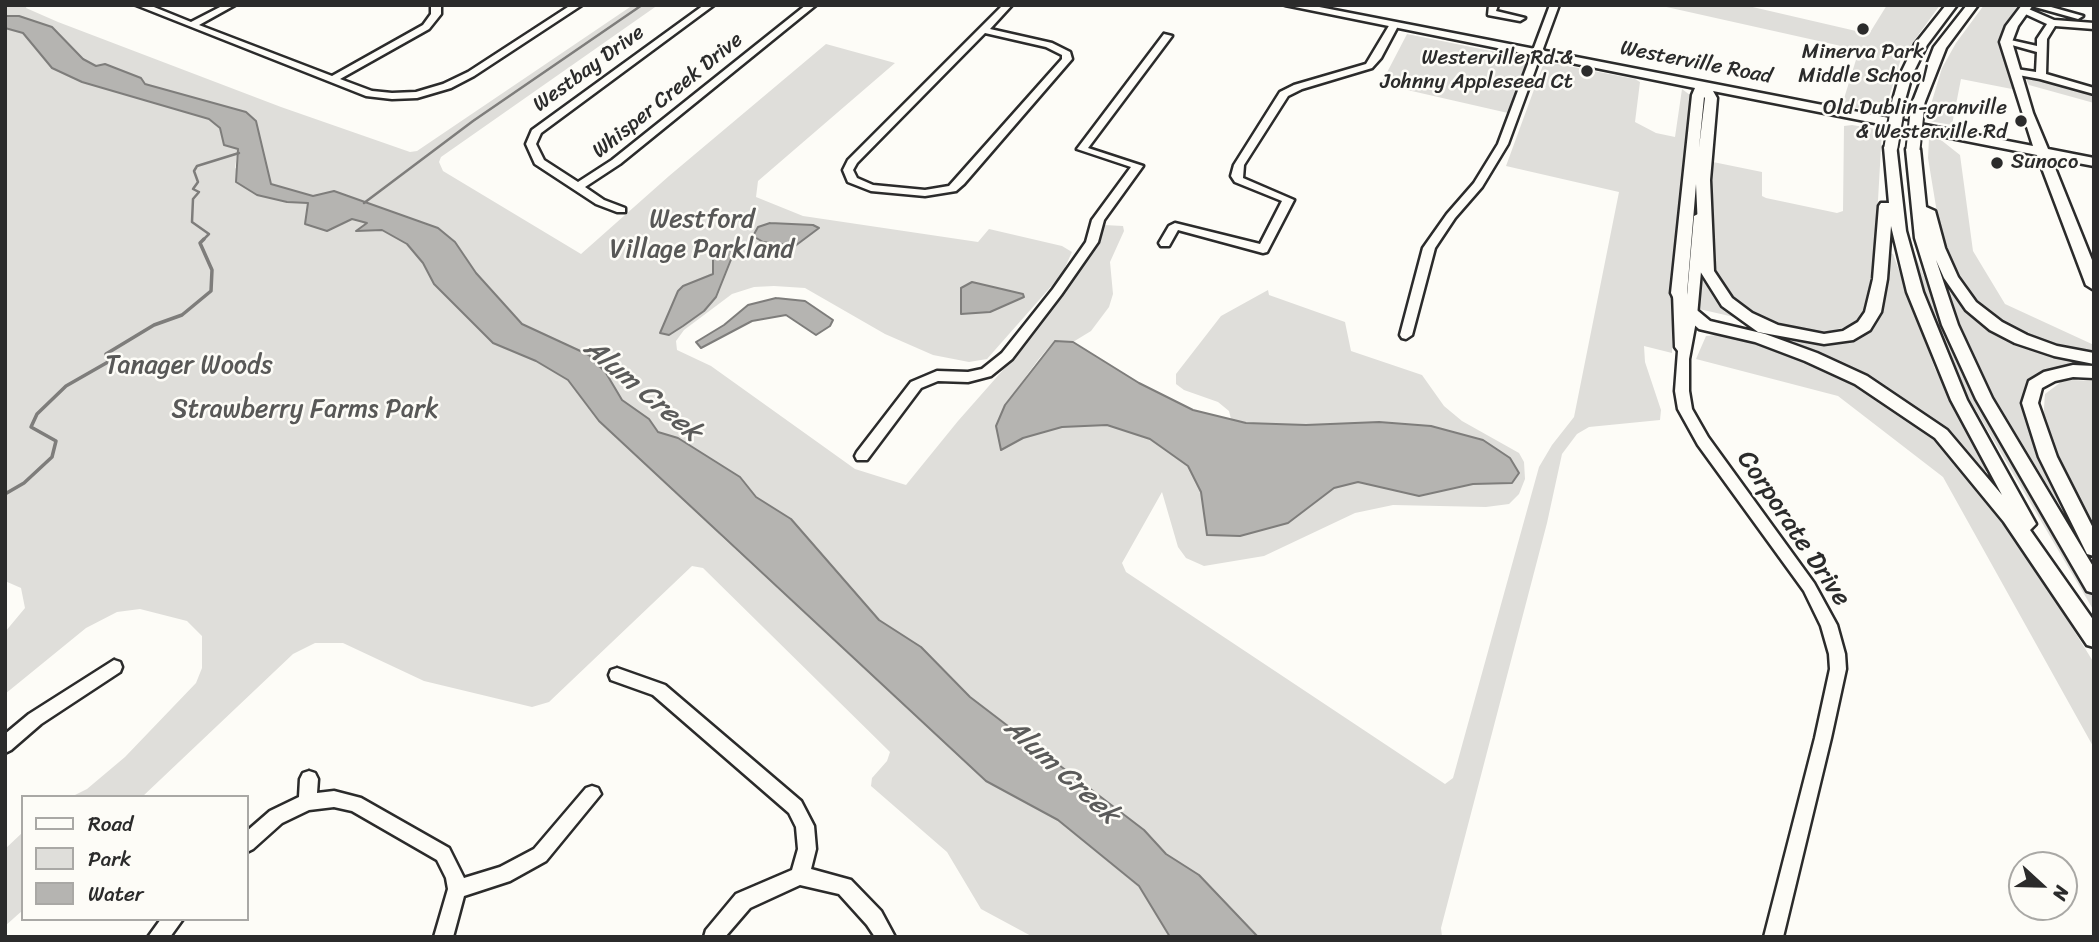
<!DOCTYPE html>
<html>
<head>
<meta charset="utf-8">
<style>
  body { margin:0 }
  #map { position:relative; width:2099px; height:942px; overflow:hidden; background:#fdfcf7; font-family:Sriracha,sans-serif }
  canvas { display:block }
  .frame { position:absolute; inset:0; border:7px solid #2b2b2b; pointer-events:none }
  .legend { position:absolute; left:21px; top:795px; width:228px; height:126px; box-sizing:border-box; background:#fdfcf7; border:2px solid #a9a8a5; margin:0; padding:9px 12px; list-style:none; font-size:21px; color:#2b2b2b }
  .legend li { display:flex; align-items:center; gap:14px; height:35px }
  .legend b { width:35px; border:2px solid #a9a8a5 }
  .north { position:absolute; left:2008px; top:851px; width:70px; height:70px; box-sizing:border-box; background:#fdfcf7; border:2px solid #a9a8a5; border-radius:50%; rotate:112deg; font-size:19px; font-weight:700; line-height:28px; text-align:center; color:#2b2b2b }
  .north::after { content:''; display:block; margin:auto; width:24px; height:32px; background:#2b2b2b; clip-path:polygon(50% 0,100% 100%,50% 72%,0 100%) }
</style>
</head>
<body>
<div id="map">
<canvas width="2099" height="942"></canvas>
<div class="frame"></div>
<ul class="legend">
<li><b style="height:9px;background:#fdfcf7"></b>Road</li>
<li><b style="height:19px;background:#dfdeda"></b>Park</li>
<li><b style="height:19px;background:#b5b4b1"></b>Water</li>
</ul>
<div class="north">N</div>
</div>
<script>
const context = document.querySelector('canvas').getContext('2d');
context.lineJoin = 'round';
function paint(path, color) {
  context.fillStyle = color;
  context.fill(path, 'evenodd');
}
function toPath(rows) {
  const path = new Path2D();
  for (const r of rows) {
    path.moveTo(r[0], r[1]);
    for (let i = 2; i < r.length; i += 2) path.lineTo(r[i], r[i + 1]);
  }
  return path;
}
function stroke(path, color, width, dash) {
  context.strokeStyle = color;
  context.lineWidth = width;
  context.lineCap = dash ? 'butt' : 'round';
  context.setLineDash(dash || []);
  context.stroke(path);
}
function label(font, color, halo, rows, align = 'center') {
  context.font = font + ' Sriracha,sans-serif';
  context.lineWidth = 5;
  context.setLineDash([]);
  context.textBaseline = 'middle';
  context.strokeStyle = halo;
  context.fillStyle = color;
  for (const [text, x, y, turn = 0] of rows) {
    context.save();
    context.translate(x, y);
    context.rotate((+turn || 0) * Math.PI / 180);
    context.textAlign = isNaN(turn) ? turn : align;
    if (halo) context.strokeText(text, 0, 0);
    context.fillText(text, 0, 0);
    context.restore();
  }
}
const green = toPath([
  [5,5,27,5,26,8,58,22,281,107,410,152,417,151,633,5,658,5,441,157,439,162,443,171,581,254,669,176,826,44,895,63,758,181,756,197,803,216,978,242,989,229,1062,246,1072,252,1062,274,987,359,969,362,933,355,885,334,805,288,774,286,754,287,732,294,684,330,676,341,677,350,711,366,855,469,906,485,958,421,1025,345,1027,337,1093,249,1104,225,1123,226,1124,231,1110,262,1113,294,1109,307,1091,331,1073,342,1054,341,1038,360,1005,405,996,425,1001,449,1023,438,1062,427,1107,425,1150,439,1188,466,1201,492,1208,535,1240,536,1288,523,1334,488,1358,482,1419,496,1473,484,1512,483,1431,426,1379,422,1306,425,1246,423,1231,419,1229,411,1218,402,1184,390,1176,384,1176,374,1221,316,1268,290,1269,295,1345,322,1351,351,1422,375,1444,406,1462,421,1519,453,1524,462,1525,479,1519,494,1509,504,1486,507,1393,505,1355,513,1264,556,1204,566,1186,558,1178,547,1162,492,1122,563,1126,572,1445,784,1453,778,1539,467,1552,445,1574,417,1619,192,1506,166,1543,65,1558,64,1635,79,1640,82,1635,122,1656,133,1675,137,1682,89,1690,95,1690,100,1672,271,1672,353,1644,346,1645,362,1661,410,1660,420,1589,427,1577,434,1562,454,1547,523,1441,928,1442,937,1258,937,1199,875,1166,854,1144,830,970,697,921,647,879,620,791,519,756,497,740,477,678,438,658,432,649,419,622,400,606,373,589,355,522,324,476,273,455,242,438,228,334,191,313,197,271,184,268,174,220,128,224,145,238,148,235,168,290,193,382,223,543,350,722,537,986,781,1058,820,1139,887,1170,937,1033,937,981,909,947,852,871,786,872,778,887,761,890,752,703,568,692,566,549,702,532,707,424,681,343,643,315,643,293,654,142,797,71,797,87,789,125,757,196,683,202,668,202,636,187,621,140,609,117,612,86,628,5,694,5,632,25,608,21,588,5,581],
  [1744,5,1869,34,1887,5,1940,5,1901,59,1884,113,1842,105,1859,50,1662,6],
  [1984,5,2021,5,2008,25,2017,90,1961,79,1952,125,1929,121,1932,101,1942,68,1956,43],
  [1407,34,1516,56,1525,61,1526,67,1508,113,1381,84],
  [2029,78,2094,93,2094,103,2029,85,2026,79],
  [1852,125,1882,130,1875,253,1865,310,1852,325,1827,332,1794,331,1757,318,1731,300,1715,278,1710,192,1713,162,1762,172,1762,196,1766,198,1837,213,1843,211,1844,126],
  [1929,138,1941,140,1960,155,1973,251,2005,304,2094,345,2094,354,2080,353,2017,334,1980,308,1960,282,1939,225,1928,158],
  [1912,247,1946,331,2025,481,2094,593,2094,611,1964,390,1924,296],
  [1890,253,1893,254,1935,369,1989,471,1984,471,1935,424,1901,399,1713,322,1807,342,1839,342,1862,335,1878,315],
  [1700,280,1706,281,1716,296,1736,314,1734,317,1699,309],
  [1945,283,1949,284,1972,312,2094,363,2094,368,2030,383,2080,539,1994,397,1959,322],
  [1716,335,1776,348,1862,386,1935,436,2007,522,2094,663,2094,748,1943,477,1838,396,1696,359,1706,336],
  [2072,380,2094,381,2094,527,2059,460,2043,422,2045,394,2061,382],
  [23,832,23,910,5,926,5,849]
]);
const water = toPath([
  [5,16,19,16,52,27,83,59,96,66,105,64,141,78,145,84,246,112,256,121,271,184,313,196,334,191,438,228,455,242,476,273,522,324,589,355,606,373,622,400,649,419,658,432,678,438,740,477,756,497,791,519,879,620,921,647,970,697,1144,830,1166,854,1199,875,1258,937,1170,937,1139,886,1058,820,986,781,599,421,568,380,536,361,493,343,434,284,423,263,407,244,382,230,356,231,367,223,352,219,327,231,305,224,308,203,287,202,257,195,236,182,238,149,224,145,220,128,209,119,82,82,52,68,23,33,5,28,5,16],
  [770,223,813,225,819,228,795,246,763,242,753,236,758,227,770,223],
  [730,247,735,248,734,252,716,297,704,311,683,326,669,335,660,333,678,291,683,286,713,274,713,260,717,253,730,247],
  [972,282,1023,294,1024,297,990,312,961,314,961,288,972,282],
  [776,298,805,301,833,320,830,326,816,335,786,315,752,321,701,348,696,342,724,325,748,305,776,298],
  [1055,341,1073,342,1139,383,1193,410,1246,423,1306,425,1379,422,1431,426,1483,440,1510,458,1519,473,1512,483,1473,484,1419,496,1358,482,1334,488,1288,523,1240,536,1207,535,1201,492,1188,466,1150,439,1107,425,1062,427,1023,438,1001,450,996,426,1005,405,1055,341]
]);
const streamFar1 = toPath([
  [364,203,473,121,642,5],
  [203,240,209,234,192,222,193,199,199,192,193,189,198,182,194,171,197,166,239,153]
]);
const stream = toPath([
  [5,494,24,483,52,457,56,441,31,427,37,414,66,386,108,362,106,354,154,325,182,315,211,291,212,270,200,243,204,239]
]);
const minor = toPath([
  [136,5,149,5,191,22,224,5,235,5,199,25,332,76,423,25,431,14,431,5,441,5,441,14,429,29,340,79,372,91,392,93,416,92,443,84,468,72,571,5,582,5,474,76,451,88,417,98,392,99,366,96,136,5],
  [704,5,714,5,541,133,536,144,544,160,578,182,612,160,806,5,816,5,620,164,585,187,604,200,625,208,625,212,617,212,596,204,535,164,526,144,532,130,704,5],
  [1003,5,1012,5,990,29,1052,43,1070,52,1072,59,964,184,956,191,925,196,871,191,848,182,843,170,848,160,1003,5],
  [985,33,1046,47,1062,55,1062,59,949,186,925,190,873,185,857,178,853,170,857,163,985,33],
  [1489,5,1498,5,1496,11,1525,18,1520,21,1488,15,1489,5],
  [1550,5,1559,5,1508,144,1482,187,1455,218,1435,248,1412,335,1406,339,1402,338,1400,335,1423,248,1447,214,1474,183,1498,144,1550,5],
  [2028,5,2044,5,2083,16,2078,19,2028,5],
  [2024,7,2054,20,2094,23,2094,29,2055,26,2047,39,2046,74,2094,88,2094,94,2040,79,2013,74,2011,72,2016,69,2036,72,2037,52,2001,42,2006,39,2037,46,2037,39,2047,24,2021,12,2021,8,2024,7],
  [1390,24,1398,26,1381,58,1372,68,1302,89,1288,96,1244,165,1243,178,1294,200,1267,252,1263,253,1178,230,1169,246,1161,246,1159,243,1169,226,1175,223,1260,244,1282,201,1235,182,1231,176,1234,165,1280,92,1294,85,1366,64,1390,24],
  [1164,34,1172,36,1088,148,1143,166,1104,220,1098,242,1061,295,1012,359,991,376,968,382,938,381,921,388,867,460,857,460,855,456,857,452,911,382,937,371,968,372,982,369,1002,353,1053,289,1086,242,1092,220,1131,167,1077,149,1164,34],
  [1700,213,1706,216,1697,316,1689,359,1689,391,1692,409,1708,437,1814,583,1837,625,1845,654,1846,669,1831,738,1783,937,1764,937,1815,738,1830,669,1829,654,1821,626,1804,591,1698,445,1678,409,1675,391,1678,351,1675,347,1673,293,1679,289,1683,290,1686,307,1694,216,1700,213],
  [114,660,120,662,122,667,120,672,41,724,11,750,5,753,5,734,29,714,114,660],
  [617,668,665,685,801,801,814,826,816,849,811,869,851,880,881,911,895,937,875,937,867,925,839,894,800,885,750,908,725,937,704,937,706,930,736,894,792,870,798,849,796,827,789,813,653,695,611,680,609,675,611,670,617,668],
  [309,771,315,773,318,779,317,793,334,791,361,798,449,848,464,878,500,867,534,849,586,788,592,786,598,788,601,794,546,861,510,881,464,896,453,937,434,937,448,889,446,878,437,860,352,811,334,807,309,810,282,823,253,849,247,852,247,831,270,811,299,797,300,779,303,773,309,771],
  [161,919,183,919,170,937,148,937,161,919]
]);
const major = toPath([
  [1285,5,1309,5,2033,146,2000,42,2006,26,2022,5,2033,5,2018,26,2012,42,2033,113,2048,149,2094,158,2094,166,2051,158,2094,265,2094,290,2086,285,2037,155,1713,91,1717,98,1710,180,1714,271,1732,298,1752,313,1778,325,1824,334,1843,331,1858,322,1865,312,1873,279,1879,206,1881,203,1889,203,1884,147,1891,143,1896,144,1906,231,1923,292,1967,400,2036,524,2030,530,2094,621,2094,647,2087,645,2004,522,1935,438,1855,384,1805,361,1755,342,1699,329,1681,313,1671,293,1692,95,1695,88,1285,5],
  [1704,97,1705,98,1699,148,1704,97],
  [1696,184,1700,271,1722,306,1758,332,1824,344,1853,340,1870,330,1881,312,1887,279,1891,226,1907,292,1951,400,2002,495,1947,430,1867,376,1817,353,1765,334,1710,321,1692,306,1687,293,1696,184],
  [1946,5,1957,5,1927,45,1912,75,1905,100,1903,103,1895,103,1893,100,1900,75,1915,44,1946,5],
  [1967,5,1978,5,1946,48,1924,104,1922,107,1914,107,1912,104,1934,47,1967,5],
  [1913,145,1920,149,1926,207,1935,211,1945,248,1958,277,1976,302,2002,322,2027,335,2057,346,2094,353,2094,364,2054,356,2015,343,1990,330,1966,310,1944,278,1936,260,1958,325,1992,398,2094,568,2094,593,2087,591,1976,399,1942,325,1915,238,1906,149,1913,145],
  [2073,365,2094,366,2094,378,2073,377,2055,381,2042,388,2038,403,2057,457,2094,530,2094,556,2087,554,2039,457,2022,403,2029,381,2044,372,2073,365]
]);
const majorBridge = toPath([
  [1891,147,1899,100],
  [1913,149,1918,104]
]);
const markers = [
  [1863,29,7,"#2b2b2b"],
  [1587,71,7,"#2b2b2b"],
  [2021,121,7,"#2b2b2b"],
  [1997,163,7,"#2b2b2b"]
];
const farPoinames = [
  ["Minerva Park",1863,53,"center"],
  ["Middle School",1863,77,"center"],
  ["Westerville Rd &",1573,59],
  ["Johnny Appleseed Ct",1573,83],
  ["Old Dublin-granville",2007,109],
  ["& Westerville Rd",2007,133],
  ["Sunoco",2011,163,"left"]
];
const farStreetnames = [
  ["Westerville Road",1696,63,11],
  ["Westbay Drive",589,69,-36],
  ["Whisper Creek Drive",668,96,-39]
];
const parkNames = [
  ["Westford",702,220],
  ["Village Parkland",702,250],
  ["Tanager Woods",189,366],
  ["Strawberry Farms Park",305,410]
];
const streetNames = [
  ["Corporate Drive",1793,529,56]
];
const waterNames = [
  ["Alum Creek",642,391,40],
  ["Alum Creek",1061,772,42]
];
paint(green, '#dfdeda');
paint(water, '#b5b4b1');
stroke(water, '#7e7d7b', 2);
stroke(streamFar1, '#7e7d7b', 2.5);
stroke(stream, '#7e7d7b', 3.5);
stroke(minor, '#2b2b2b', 5);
stroke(major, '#2b2b2b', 5);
paint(minor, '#fdfcf7');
paint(major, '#fdfcf7');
stroke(majorBridge, '#2b2b2b', 17, []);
stroke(majorBridge, '#fdfcf7', 13);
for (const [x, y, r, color] of markers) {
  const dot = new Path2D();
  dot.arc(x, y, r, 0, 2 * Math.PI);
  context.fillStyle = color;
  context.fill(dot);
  stroke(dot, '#fdfcf7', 2.5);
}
label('21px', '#2b2b2b', '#fdfcf7', farPoinames, 'right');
label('21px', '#2b2b2b', '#fdfcf7', farStreetnames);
label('26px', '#585857', '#fdfcf7', parkNames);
label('26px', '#2b2b2b', '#fdfcf7', streetNames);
label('italic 28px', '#5b5b5a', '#fdfcf7', waterNames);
</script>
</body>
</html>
